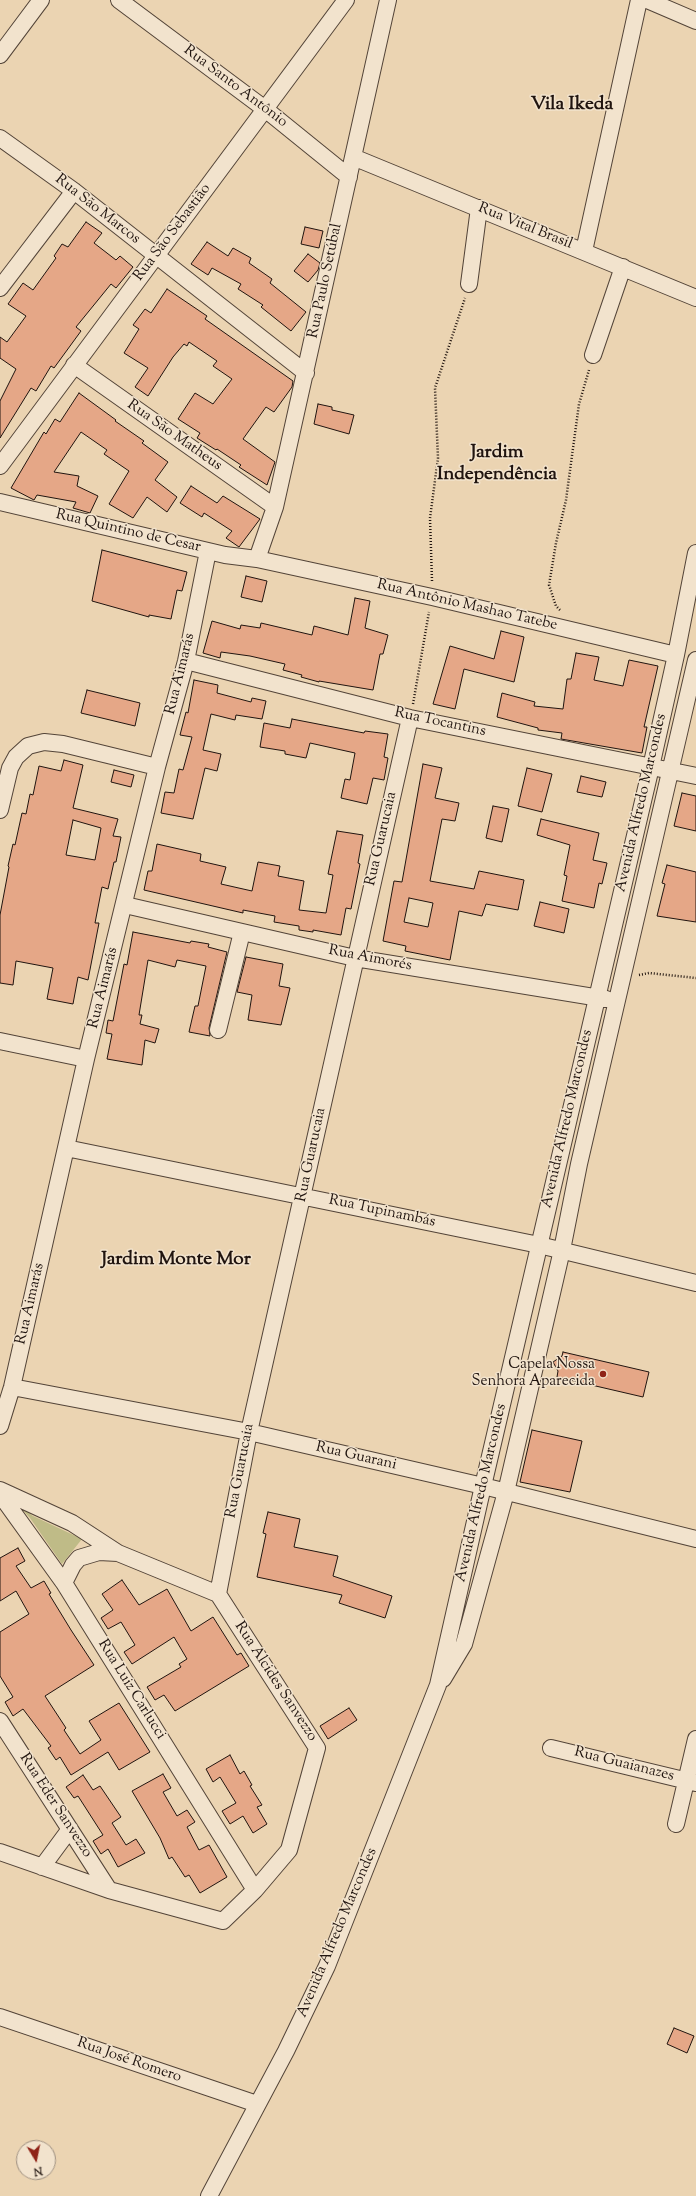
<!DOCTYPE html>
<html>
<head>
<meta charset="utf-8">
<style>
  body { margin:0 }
  #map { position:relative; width:696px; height:2196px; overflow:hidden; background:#ebd4b2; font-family:"Sorts Mill Goudy",serif }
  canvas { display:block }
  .north { position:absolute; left:16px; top:2140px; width:40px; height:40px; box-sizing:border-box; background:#f2e3cd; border:1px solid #9e9081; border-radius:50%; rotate:170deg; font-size:11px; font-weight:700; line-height:16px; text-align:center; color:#20140f }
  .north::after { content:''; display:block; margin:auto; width:14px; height:18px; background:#8f2418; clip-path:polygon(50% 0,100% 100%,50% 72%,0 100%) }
</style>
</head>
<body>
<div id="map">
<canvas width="696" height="2196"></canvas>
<div class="north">N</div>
</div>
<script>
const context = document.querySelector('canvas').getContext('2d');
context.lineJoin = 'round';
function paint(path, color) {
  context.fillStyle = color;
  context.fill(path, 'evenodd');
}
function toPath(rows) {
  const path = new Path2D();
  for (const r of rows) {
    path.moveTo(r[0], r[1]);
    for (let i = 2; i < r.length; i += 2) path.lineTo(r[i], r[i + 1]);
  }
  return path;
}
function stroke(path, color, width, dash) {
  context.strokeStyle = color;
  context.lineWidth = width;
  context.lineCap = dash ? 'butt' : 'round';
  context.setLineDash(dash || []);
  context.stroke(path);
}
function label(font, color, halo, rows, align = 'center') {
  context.font = font + ' "Sorts Mill Goudy",serif';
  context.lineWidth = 3;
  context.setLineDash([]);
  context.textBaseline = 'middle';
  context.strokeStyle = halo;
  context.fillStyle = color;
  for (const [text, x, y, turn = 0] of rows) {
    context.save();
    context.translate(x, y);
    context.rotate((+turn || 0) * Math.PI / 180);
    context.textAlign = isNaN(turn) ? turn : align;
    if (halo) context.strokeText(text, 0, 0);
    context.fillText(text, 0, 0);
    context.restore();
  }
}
const green = toPath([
  [14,1501,33,1516,82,1539,62,1564,30,1518]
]);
const building = toPath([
  [86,222,102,233,94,243,116,260,120,256,133,267,116,288,111,284,76,327,81,331,54,368,51,366,36,391,31,388,0,438,0,401,16,369,0,358,0,337,7,342,26,316,8,304,23,283,33,290,56,258,54,256,62,244,68,247,86,222],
  [305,227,323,231,319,248,301,244,305,227],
  [207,242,228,256,233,248,251,258,249,263,272,279,270,283,306,312,291,331,261,307,263,305,238,289,241,284,212,268,208,275,191,264,207,242],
  [308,254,320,263,318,270,308,282,294,271,308,254],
  [167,289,207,316,205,319,293,381,292,387,274,412,266,407,243,439,275,462,267,485,239,467,241,465,217,449,216,450,197,438,200,433,178,419,195,393,213,404,232,379,213,366,217,361,189,342,187,346,184,344,173,357,148,396,135,387,148,368,124,353,139,329,133,325,145,309,151,313,167,289],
  [79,393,116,420,115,421,144,441,142,443,168,462,155,480,177,497,167,512,147,497,133,518,109,504,129,471,104,454,107,450,81,432,54,472,79,476,77,486,98,496,90,513,73,508,76,502,37,495,34,500,11,488,44,432,46,434,55,419,60,422,79,393],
  [318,404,332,407,332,410,354,415,349,434,314,424,318,404],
  [191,486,217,503,223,496,260,519,239,547,226,538,232,531,204,513,202,517,180,503,191,486],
  [102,550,187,572,182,591,177,590,171,619,149,615,149,617,92,601,102,550],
  [246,576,267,581,262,602,241,597,246,576],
  [355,598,370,601,365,628,388,635,383,654,380,654,373,690,319,681,319,682,301,677,302,675,283,670,285,664,250,656,221,652,220,658,203,653,212,621,240,629,241,625,260,628,261,623,312,635,314,626,348,635,355,598],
  [501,631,524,637,514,682,464,669,455,709,433,704,450,646,494,659,501,631],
  [576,653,599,657,594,680,623,686,629,660,658,666,644,727,647,727,642,753,561,739,562,733,538,730,538,728,497,717,502,693,535,702,534,706,563,709,567,679,571,679,576,653],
  [194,680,218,685,217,693,251,702,252,698,266,701,262,719,236,715,235,720,211,714,203,750,221,754,217,771,205,768,193,819,161,813,165,792,174,793,179,769,183,770,192,737,180,735,186,712,188,713,194,680],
  [87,690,140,703,135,726,81,713,87,690],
  [292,719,364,733,365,731,388,734,384,757,388,758,384,780,373,778,367,804,341,798,345,779,350,780,355,753,310,743,306,758,285,754,285,751,260,747,264,723,290,728,292,719],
  [64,760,83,765,73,808,118,819,113,836,121,837,116,862,114,862,108,889,102,887,95,923,99,923,88,980,78,977,73,1004,47,999,53,968,16,961,13,985,0,983,0,915,9,867,8,866,13,844,15,845,22,813,26,814,30,794,33,795,39,766,61,771,64,760],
  [73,820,101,828,95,860,66,855,73,820],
  [423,764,442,768,435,798,459,803,455,821,442,819,430,881,474,889,479,871,524,880,518,910,486,904,482,916,459,911,450,960,405,951,406,946,383,941,394,881,402,882,423,764],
  [409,898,433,903,428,927,404,922,409,898],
  [527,768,552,774,542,812,518,806,527,768],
  [114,770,134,775,131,787,111,782,114,770],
  [581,776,606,782,602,797,577,792,581,776],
  [682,793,696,796,696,831,674,826,682,793],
  [493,806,509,809,502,842,486,838,493,806],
  [541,819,599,833,593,860,607,863,602,884,599,883,594,908,562,901,567,876,564,875,570,845,537,835,541,819],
  [337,831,363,835,358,863,360,864,351,909,346,908,341,935,313,930,313,932,299,930,299,926,274,922,275,916,243,910,243,913,144,890,148,871,152,871,157,844,201,854,200,861,226,867,221,884,252,891,258,862,280,866,278,876,304,881,299,910,326,913,333,875,328,874,337,831],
  [667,865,696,872,696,922,657,916,665,884,662,883,667,865],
  [540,902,569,909,564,933,534,926,540,902],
  [133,932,190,943,191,941,209,944,208,947,227,952,209,1028,210,1036,189,1032,195,1006,198,1006,206,966,177,960,175,967,148,960,139,1015,142,1015,140,1024,159,1029,155,1043,145,1040,142,1065,107,1059,112,1034,106,1033,108,1020,113,1021,124,964,127,965,133,932],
  [246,957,283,964,279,986,290,988,281,1025,248,1020,252,995,237,992,246,957],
  [563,1352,649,1372,643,1397,557,1377,558,1371,553,1362,562,1356,563,1352],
  [532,1430,582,1441,570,1492,520,1482,532,1430],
  [268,1512,300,1519,294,1547,338,1556,333,1576,392,1596,385,1618,339,1603,342,1595,257,1577,266,1534,263,1533,268,1512],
  [18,1548,25,1561,16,1566,31,1588,44,1581,51,1593,49,1594,71,1630,94,1665,45,1696,66,1728,64,1730,80,1754,101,1740,89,1721,119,1703,150,1752,119,1770,108,1752,71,1775,60,1757,56,1760,48,1748,51,1746,23,1709,13,1716,5,1702,13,1697,0,1676,0,1632,29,1614,16,1591,0,1601,0,1558,18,1548],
  [122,1580,139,1605,167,1589,191,1631,213,1617,237,1655,241,1653,249,1666,175,1711,164,1695,155,1700,147,1687,181,1667,179,1664,187,1659,174,1637,132,1664,124,1652,135,1645,121,1622,108,1629,101,1618,113,1610,102,1594,122,1580],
  [349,1708,357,1720,328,1739,320,1726,349,1708],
  [230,1755,240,1774,244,1771,252,1785,250,1786,262,1805,257,1807,267,1824,253,1833,243,1816,230,1824,222,1811,236,1803,220,1777,213,1782,206,1769,230,1755],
  [163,1774,171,1788,163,1792,177,1816,187,1810,195,1822,187,1827,199,1850,209,1845,227,1877,200,1893,189,1875,185,1877,172,1857,169,1859,160,1838,132,1791,163,1774],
  [83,1775,93,1790,100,1786,121,1817,112,1823,126,1845,136,1839,145,1853,118,1867,108,1849,101,1854,93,1841,103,1835,78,1796,74,1798,66,1787,83,1775],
  [674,2028,694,2036,687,2053,667,2044,674,2028]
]);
const path = toPath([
  [432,581,430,518,438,458,435,388,465,298],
  [560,610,556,606,549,585,556,543,566,500,579,404,589,370],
  [413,704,429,612],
  [639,975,649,973,696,978]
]);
const minor = toPath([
  [119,0,265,109,349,177],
  [647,0,696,21],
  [0,55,41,0],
  [0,138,74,191,306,373],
  [353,157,696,298],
  [584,251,639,0],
  [469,284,479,208],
  [0,288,74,191],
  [593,355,623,267],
  [74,365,275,507],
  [0,466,346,0],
  [0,502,225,555,257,559,432,597,676,655],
  [257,559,275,507,388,0],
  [186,661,410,718,696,776],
  [0,810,10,768,16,757,28,746,44,742,63,744,157,767],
  [125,905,355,958,606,999],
  [218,1030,242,932],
  [0,1041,86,1059],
  [66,1148,539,1245,696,1283],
  [12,1387,249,1432,483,1486,696,1539],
  [0,1426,12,1387,86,1059,157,767,186,661,208,551],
  [0,1490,72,1523,118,1553,218,1594,317,1748,289,1850,255,1890,223,1921,109,1890,0,1852],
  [0,1494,64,1583,255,1890],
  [64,1583,73,1565,79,1558,99,1552,118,1553],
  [218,1594,249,1432,410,718],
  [443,1679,464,1644,506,1492,562,1250,579,1164,696,660],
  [0,1721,109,1890],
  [551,1748,696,1783],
  [676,1824,696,1739],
  [42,1867,70,1829],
  [0,2017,257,2104],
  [209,2196,286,2051,327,1966,438,1685,483,1486,651,767,676,655,696,553]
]);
const markers = [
  [603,1374,4,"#8f2418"]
];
const streetNames = [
  ["Rua Santo Antônio",235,87,37],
  ["Rua São Marcos",97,210,38],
  ["Rua Vital Brasil",525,227,22],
  ["Rua São Sebastião",173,233,-53],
  ["Rua Paulo Setúbal",326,281,-78],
  ["Rua São Matheus",174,436,35],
  ["Rua Quintino de Cesar",128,532,13],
  ["Rua Antônio Mashao Tatebe",467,606,13],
  ["Rua Aimarás",181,674,-76],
  ["Rua Tocantins",440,723,12],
  ["Avenida Alfredo Marcondes",642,803,-77],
  ["Rua Guarucaia",382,839,-77],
  ["Rua Aimorés",370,959,11],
  ["Rua Aimarás",104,988,-76],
  ["Avenida Alfredo Marcondes",568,1119,-77],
  ["Rua Guarucaia",312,1155,-78],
  ["Rua Tupinambás",382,1212,12],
  ["Rua Aimarás",31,1304,-77],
  ["Rua Guarani",356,1457,13],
  ["Rua Guarucaia",241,1471,-79],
  ["Avenida Alfredo Marcondes",482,1493,-77],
  ["Rua Alcides Sanvezzo",275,1682,57],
  ["Rua Luiz Carlucci",131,1690,58],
  ["Rua Guaianazes",624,1765,14],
  ["Rua Eder Sanvezzo",55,1806,57],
  ["Avenida Alfredo Marcondes",338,1933,-67],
  ["Rua José Romero",129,2061,19]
];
const poiNames = [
  ["Capela Nossa",595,1365],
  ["Senhora Aparecida",595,1382]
];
const districtNames = [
  ["Vila Ikeda",572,106],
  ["Jardim",497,454],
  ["Independência",497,476],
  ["Jardim Monte Mor",176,1261]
];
paint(green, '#bfbb87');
paint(building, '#e5a787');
stroke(building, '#20140f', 1);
stroke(minor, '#534438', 18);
stroke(path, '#20140f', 2.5, [1, 2]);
stroke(minor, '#f2e3cd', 16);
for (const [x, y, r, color] of markers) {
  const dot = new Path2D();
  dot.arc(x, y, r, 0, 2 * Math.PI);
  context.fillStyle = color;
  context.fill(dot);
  stroke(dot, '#f2e3cd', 1.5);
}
label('15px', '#20140f', '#f2e3cd', streetNames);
label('15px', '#20140f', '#f2e3cd', poiNames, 'right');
label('bold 19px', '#20140f', '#f2e3cd', districtNames);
</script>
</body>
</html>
